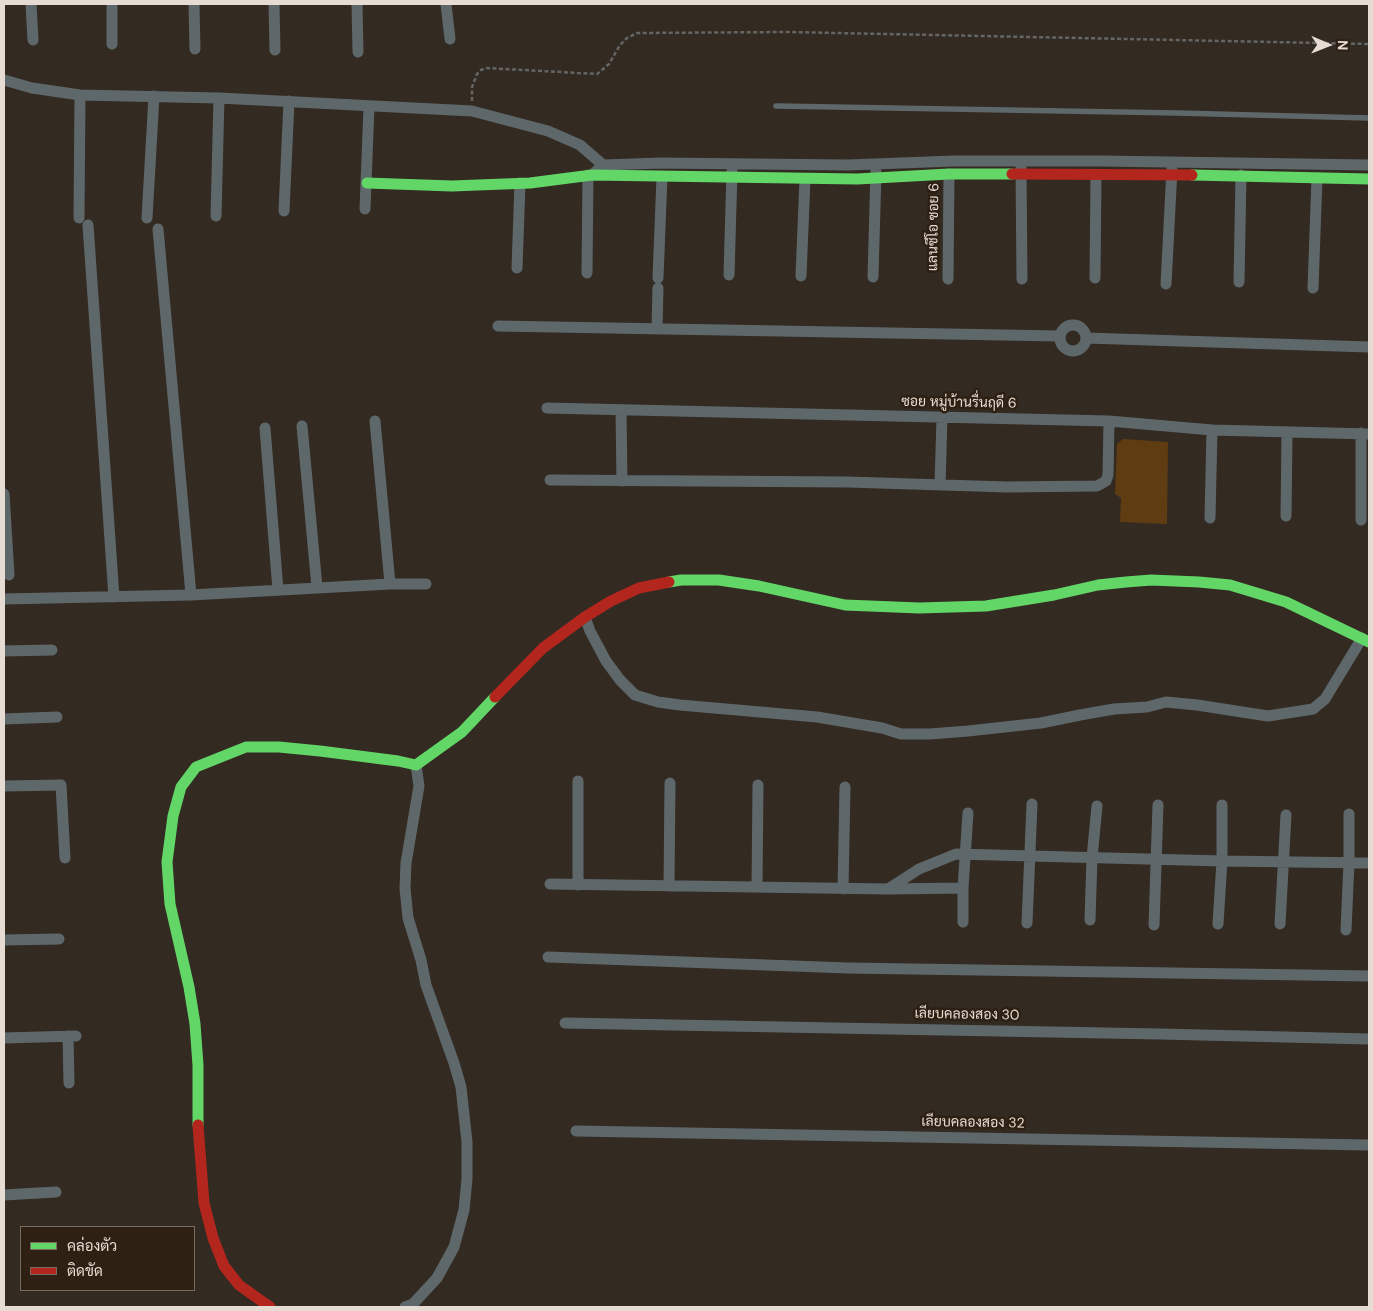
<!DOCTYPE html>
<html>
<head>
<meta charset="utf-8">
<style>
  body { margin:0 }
  #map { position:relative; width:1373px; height:1311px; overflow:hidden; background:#332a22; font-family:"DM Sans",Sarabun,sans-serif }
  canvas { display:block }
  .frame { position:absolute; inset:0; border:5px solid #e6dcd3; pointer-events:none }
  .legend { position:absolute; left:20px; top:1226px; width:175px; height:65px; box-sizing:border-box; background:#2e2013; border:1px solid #786b60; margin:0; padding:6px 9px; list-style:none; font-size:15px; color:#e6dcd3 }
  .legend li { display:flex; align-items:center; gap:10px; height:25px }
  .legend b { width:25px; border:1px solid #786b60 }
  .north { position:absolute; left:1303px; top:20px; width:50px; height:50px; -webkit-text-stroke:4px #2e2013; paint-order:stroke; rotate:91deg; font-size:14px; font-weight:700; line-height:20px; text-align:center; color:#e6dcd3 }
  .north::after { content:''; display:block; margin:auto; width:18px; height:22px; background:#e6dcd3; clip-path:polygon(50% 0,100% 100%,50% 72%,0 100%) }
</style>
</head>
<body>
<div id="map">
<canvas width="1373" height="1311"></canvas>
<div class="frame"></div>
<ul class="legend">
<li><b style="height:6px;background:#63d668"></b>คล่องตัว</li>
<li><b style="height:6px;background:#b3261e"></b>ติดขัด</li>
</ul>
<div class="north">N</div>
</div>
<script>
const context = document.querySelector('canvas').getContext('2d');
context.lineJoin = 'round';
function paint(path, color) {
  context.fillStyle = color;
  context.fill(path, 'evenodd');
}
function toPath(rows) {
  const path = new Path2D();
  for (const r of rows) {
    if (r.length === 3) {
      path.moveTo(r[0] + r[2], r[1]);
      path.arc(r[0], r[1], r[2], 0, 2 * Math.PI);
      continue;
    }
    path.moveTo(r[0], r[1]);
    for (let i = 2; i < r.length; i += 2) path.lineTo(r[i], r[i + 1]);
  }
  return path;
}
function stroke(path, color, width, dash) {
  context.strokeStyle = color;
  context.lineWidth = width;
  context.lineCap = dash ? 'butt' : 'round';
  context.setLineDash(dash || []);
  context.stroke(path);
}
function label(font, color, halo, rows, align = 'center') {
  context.font = font + ' "DM Sans",Sarabun,sans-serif';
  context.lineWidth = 5;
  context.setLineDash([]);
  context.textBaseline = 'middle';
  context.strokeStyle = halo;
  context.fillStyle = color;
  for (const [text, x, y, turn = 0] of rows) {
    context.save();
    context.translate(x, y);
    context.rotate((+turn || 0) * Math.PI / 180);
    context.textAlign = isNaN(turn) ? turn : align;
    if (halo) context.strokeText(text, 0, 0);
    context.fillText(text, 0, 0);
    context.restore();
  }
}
const green = toPath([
  [1123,439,1168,442,1167,524,1120,522,1121,498,1115,494,1117,444]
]);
const path = toPath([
  [472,101,472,87,477,74,481,70,486,68,597,74,609,64,620,45,627,38,637,33,788,32,1369,44]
]);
const lane = toPath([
  [776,106,1177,113,1369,118]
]);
const street = toPath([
  [31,4,33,40],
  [112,4,112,44],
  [194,4,195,49],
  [274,4,275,50],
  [357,4,358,52],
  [446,4,450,39],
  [4,80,32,88,80,95,219,98,472,111,548,131,580,145,603,165,604,171],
  [1021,168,1022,279],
  [592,175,603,165,661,163,848,165,954,161,1102,161,1369,165],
  [365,209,369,107],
  [284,211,289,101],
  [216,216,219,98],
  [79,218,80,95],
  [147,218,154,96],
  [88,225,114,597],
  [158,229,191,595],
  [517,268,520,183],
  [587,273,588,175],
  [729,275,732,171],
  [801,276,805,179],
  [873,277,876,171],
  [658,278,662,177],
  [1095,278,1096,175],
  [948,279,949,174],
  [1239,282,1241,175],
  [1166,284,1172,169],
  [1313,288,1317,178],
  [1073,338,13],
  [498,326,1060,336],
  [657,329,658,288],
  [1086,338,1369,347],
  [547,408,1109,421,1212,430,1369,434],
  [621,411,622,481],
  [375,421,390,584],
  [302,426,317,587],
  [265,428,278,590],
  [550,480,848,482,1007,487,1097,486,1106,481,1108,475,1109,421],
  [940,485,942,418],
  [4,494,9,575],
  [1286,516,1287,432],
  [1210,518,1212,430],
  [1361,520,1361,433],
  [4,599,191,595,390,584,426,584],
  [585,617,590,631,606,661,620,680,635,695,658,702,680,705,817,717,882,728,901,734,930,734,968,731,1041,723,1080,715,1114,709,1147,707,1166,702,1197,705,1268,716,1313,709,1325,699,1362,638],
  [4,651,52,650],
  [4,719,57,717],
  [578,781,578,885],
  [4,786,61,785,65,858],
  [550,884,888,889,919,869,956,854,1222,861,1369,863],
  [669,886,670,783],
  [757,887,758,785],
  [843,889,845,787],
  [888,889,963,888,968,813],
  [1090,920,1092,858,1097,806],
  [963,922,963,888],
  [1027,923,1032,804],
  [1218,924,1222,861,1222,805],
  [1280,924,1286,815],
  [1154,925,1158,805],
  [1346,930,1349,863,1349,814],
  [4,940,59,939],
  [548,957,848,968,1369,976],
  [565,1023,1160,1034,1369,1039],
  [68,1036,69,1083],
  [4,1038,76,1036],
  [576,1131,1369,1145],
  [4,1195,56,1192],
  [405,1307,413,1304,437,1278,454,1247,464,1210,467,1179,467,1142,461,1087,454,1063,426,985,421,960,408,918,405,888,406,863,419,786,416,765]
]);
const fast = toPath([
  [1192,175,1369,179],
  [367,183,452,186,530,183,592,175,857,179,949,174,1012,174],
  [669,582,681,580,719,580,759,586,845,605,919,608,986,606,1054,595,1098,585,1126,582,1151,580,1199,582,1230,585,1286,602,1369,642],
  [198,1125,198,1065,195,1024,189,987,170,904,167,862,173,816,181,787,196,767,246,747,279,747,320,751,398,761,416,765,462,732,495,697]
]);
const jam = toPath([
  [1012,174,1192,175],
  [495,697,543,648,585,617,611,601,639,588,669,582],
  [198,1125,204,1203,213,1238,224,1266,239,1285,270,1307]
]);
const streetNames = [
  ["แลนซีโอ ซอย 6",934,227,-89],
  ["ซอย หมู่บ้านรื่นฤดี 6",959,403,1],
  ["เลียบคลองสอง 30",967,1015,1],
  ["เลียบคลองสอง 32",973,1123,1]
];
paint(green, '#603c12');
stroke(path, '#636665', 2.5, [4, 2.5]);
stroke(lane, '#5e686b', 5.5);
stroke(street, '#5e686b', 11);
stroke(fast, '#63d668', 11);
stroke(jam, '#b3261e', 11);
label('14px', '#e6dcd3', '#2e2013', streetNames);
</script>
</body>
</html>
